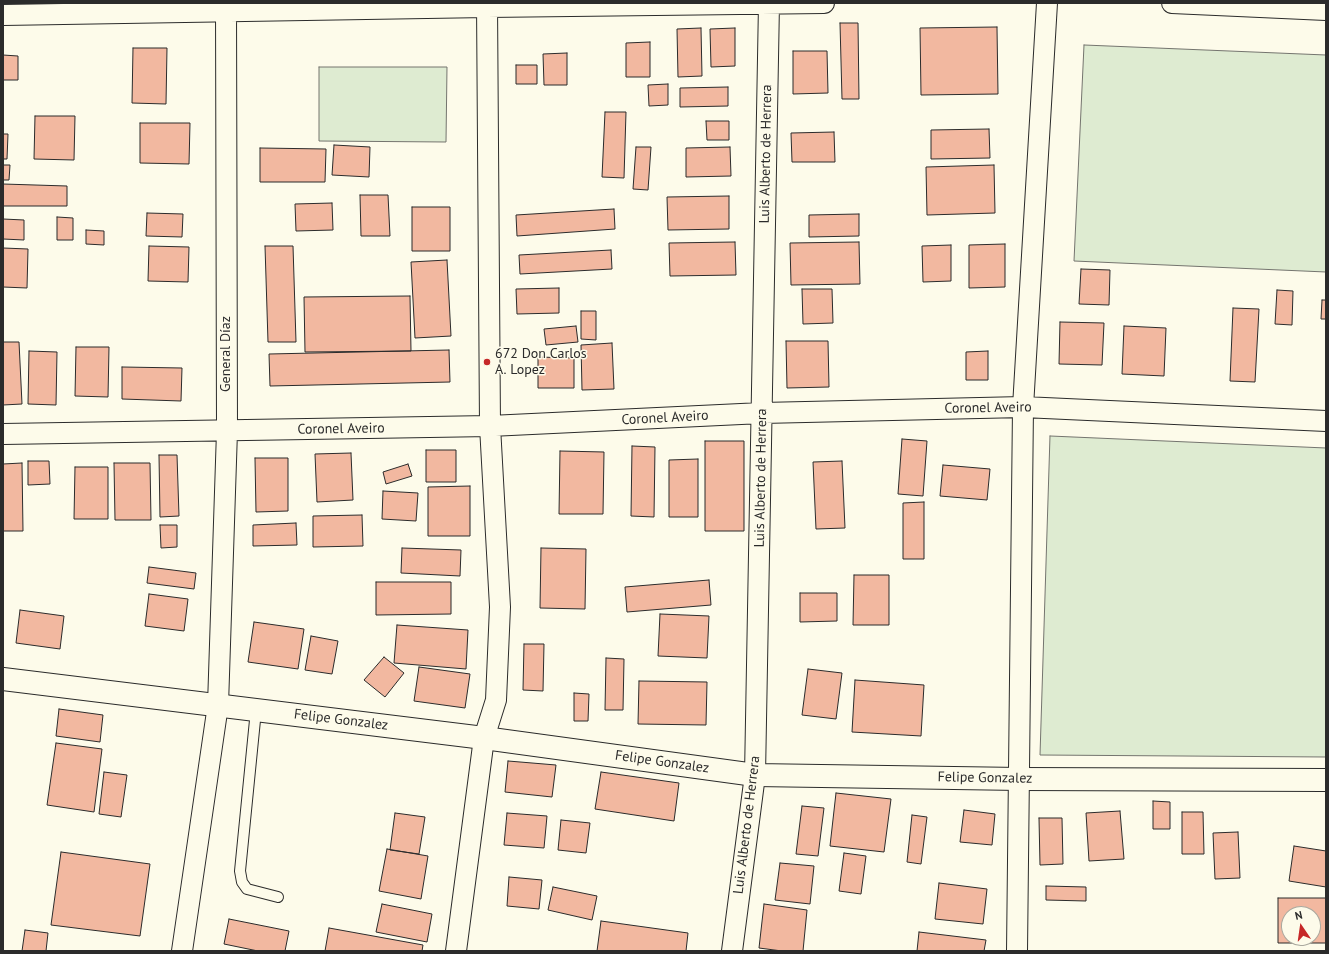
<!DOCTYPE html>
<html>
<head>
<meta charset="utf-8">
<style>
  body { margin:0 }
  #map { position:relative; width:1329px; height:954px; overflow:hidden; background:#fdfbea; font-family:"PT Sans",sans-serif }
  canvas { display:block }
  .frame { position:absolute; inset:0; border:4px solid #2b2b2b; pointer-events:none }
  .north { position:absolute; left:1281px; top:906px; width:40px; height:40px; box-sizing:border-box; background:#fdfbea; border:1px solid #a9a89e; border-radius:50%; rotate:347deg; font-size:11px; font-weight:700; line-height:16px; text-align:center; color:#2b2b2b }
  .north::after { content:''; display:block; margin:auto; width:14px; height:18px; background:#c62828; clip-path:polygon(50% 0,100% 100%,50% 72%,0 100%) }
</style>
</head>
<body>
<div id="map">
<canvas width="1329" height="954"></canvas>
<div class="frame"></div>
<div class="north">N</div>
</div>
<script>
const context = document.querySelector('canvas').getContext('2d');
context.lineJoin = 'round';
function paint(path, color) {
  context.fillStyle = color;
  context.fill(path, 'evenodd');
}
function toPath(rows) {
  const path = new Path2D();
  for (const r of rows) {
    path.moveTo(r[0], r[1]);
    for (let i = 2; i < r.length; i += 2) path.lineTo(r[i], r[i + 1]);
  }
  return path;
}
function stroke(path, color, width, dash) {
  context.strokeStyle = color;
  context.lineWidth = width;
  context.lineCap = dash ? 'butt' : 'round';
  context.setLineDash(dash || []);
  context.stroke(path);
}
function label(font, color, halo, rows, align = 'center') {
  context.font = font + ' "PT Sans",sans-serif';
  context.lineWidth = 3;
  context.setLineDash([]);
  context.textBaseline = 'middle';
  context.strokeStyle = halo;
  context.fillStyle = color;
  for (const [text, x, y, turn = 0] of rows) {
    context.save();
    context.translate(x, y);
    context.rotate((+turn || 0) * Math.PI / 180);
    context.textAlign = isNaN(turn) ? turn : align;
    if (halo) context.strokeText(text, 0, 0);
    context.fillText(text, 0, 0);
    context.restore();
  }
}
const green = toPath([
  [1084,45,1326,55,1326,272,1074,261,1084,45],
  [319,67,447,67,446,142,319,141,319,67],
  [1050,436,1326,448,1326,757,1040,755,1050,436]
]);
const building = toPath([
  [840,23,858,23,859,99,842,99,840,23],
  [997,27,998,94,921,95,920,28,997,27],
  [701,28,702,76,678,77,677,29,701,28],
  [735,28,735,66,711,67,710,29,735,28],
  [650,42,650,77,626,77,626,43,650,42],
  [133,48,167,48,166,104,132,103,133,48],
  [793,51,827,51,828,93,793,94,793,51],
  [567,53,567,85,544,85,543,54,567,53],
  [3,55,18,56,18,80,3,80,3,55],
  [516,65,537,65,537,84,516,84,516,65],
  [668,84,668,105,649,106,648,85,668,84],
  [728,87,728,106,680,107,680,88,728,87],
  [605,112,626,112,624,178,602,177,605,112],
  [35,116,75,116,74,160,34,159,35,116],
  [706,121,729,121,729,140,707,140,706,121],
  [140,123,190,123,189,164,140,163,140,123],
  [989,129,990,158,931,159,931,130,989,129],
  [834,132,835,162,792,162,791,133,834,132],
  [3,134,8,134,7,159,3,159,3,134],
  [334,145,370,147,369,177,332,175,334,145],
  [636,147,651,147,648,190,633,189,636,147],
  [730,147,731,176,686,177,686,148,730,147],
  [260,148,326,149,325,182,260,182,260,148],
  [3,165,10,165,9,180,3,180,3,165],
  [994,165,995,213,927,215,926,167,994,165],
  [3,184,67,186,67,206,3,206,3,184],
  [360,195,388,195,390,236,361,236,360,195],
  [729,196,729,229,668,230,667,197,729,196],
  [332,203,333,230,296,231,295,204,332,203],
  [412,207,450,207,450,251,412,251,412,207],
  [614,209,615,229,517,236,516,215,614,209],
  [147,213,183,214,182,237,146,236,147,213],
  [859,214,859,236,809,237,809,215,859,214],
  [57,217,73,218,73,240,57,240,57,217],
  [3,219,24,220,24,240,3,239,3,219],
  [86,230,104,231,104,245,86,244,86,230],
  [735,242,736,275,670,276,669,243,735,242],
  [859,242,860,284,791,285,790,243,859,242],
  [1005,244,1005,287,969,288,969,245,1005,244],
  [951,245,951,281,923,282,922,246,951,245],
  [149,246,189,247,188,282,148,281,149,246],
  [265,246,293,246,296,342,268,342,265,246],
  [3,248,28,249,27,288,3,287,3,248],
  [611,250,612,269,520,274,519,255,611,250],
  [447,260,451,336,415,338,411,262,447,260],
  [1081,269,1110,270,1109,305,1079,304,1081,269],
  [559,288,559,313,517,314,516,289,559,288],
  [802,289,832,289,833,323,803,324,802,289],
  [1277,290,1293,291,1292,325,1275,324,1277,290],
  [410,296,411,351,305,352,304,297,410,296],
  [1322,300,1326,300,1326,319,1321,319,1322,300],
  [1233,308,1259,309,1255,382,1230,381,1233,308],
  [581,311,596,311,596,340,581,339,581,311],
  [1060,322,1104,323,1102,365,1059,364,1060,322],
  [576,326,578,342,546,345,544,329,576,326],
  [1124,326,1166,328,1164,376,1122,374,1124,326],
  [786,341,828,341,829,387,787,388,786,341],
  [3,342,19,342,22,404,3,405,3,342],
  [612,343,614,389,582,390,581,345,612,343],
  [76,347,109,347,108,397,75,396,76,347],
  [449,350,450,382,270,386,269,354,449,350],
  [29,351,57,352,56,405,28,404,29,351],
  [988,351,988,380,966,380,966,352,988,351],
  [538,357,574,358,574,388,538,388,538,357],
  [122,367,182,368,181,401,122,399,122,367],
  [902,439,927,441,923,496,898,494,902,439],
  [705,441,744,441,744,531,705,531,705,441],
  [632,446,655,447,654,517,631,516,632,446],
  [426,450,456,450,456,482,426,482,426,450],
  [560,451,604,452,603,514,559,514,560,451],
  [351,453,353,500,317,502,315,454,351,453],
  [159,455,177,455,179,516,160,517,159,455],
  [255,458,288,458,288,511,256,512,255,458],
  [698,459,698,517,669,517,669,460,698,459],
  [28,461,49,461,50,484,28,485,28,461],
  [842,461,845,528,816,529,813,462,842,461],
  [22,463,23,531,3,531,3,464,22,463],
  [114,463,150,463,151,520,115,520,114,463],
  [408,464,412,476,386,484,383,472,408,464],
  [943,465,990,469,987,500,940,496,943,465],
  [75,467,108,467,108,519,74,519,75,467],
  [470,486,470,536,428,536,428,487,470,486],
  [383,491,418,493,416,521,382,519,383,491],
  [924,502,924,559,903,559,903,503,924,502],
  [362,515,363,546,313,547,313,516,362,515],
  [296,523,297,545,253,546,253,525,296,523],
  [160,525,177,525,177,547,161,548,160,525],
  [402,548,461,550,460,576,401,573,402,548],
  [541,548,586,549,585,609,540,608,541,548],
  [149,567,196,573,194,589,147,583,149,567],
  [854,575,889,575,889,625,853,625,854,575],
  [709,580,711,605,627,612,625,587,709,580],
  [376,582,451,582,451,614,376,615,376,582],
  [800,593,837,593,837,621,800,622,800,593],
  [149,594,188,599,184,631,145,626,149,594],
  [20,610,64,616,60,649,16,643,20,610],
  [660,614,709,616,707,658,658,656,660,614],
  [254,622,304,629,298,669,248,662,254,622],
  [397,625,468,630,466,669,394,663,397,625],
  [311,636,338,641,332,674,305,670,311,636],
  [524,644,544,644,543,691,523,690,524,644],
  [384,657,404,673,385,697,364,680,384,657],
  [606,658,624,659,623,710,605,710,606,658],
  [419,667,470,674,465,708,414,701,419,667],
  [808,669,842,673,836,719,802,715,808,669],
  [855,680,924,685,921,736,852,732,855,680],
  [639,681,707,682,706,725,638,724,639,681],
  [574,693,589,694,588,721,574,721,574,693],
  [59,709,103,715,100,742,56,736,59,709],
  [56,743,102,749,94,812,47,805,56,743],
  [508,761,556,765,552,797,505,792,508,761],
  [104,772,127,775,121,817,99,814,104,772],
  [601,772,679,783,674,821,595,809,601,772],
  [836,793,891,799,884,852,830,846,836,793],
  [1153,801,1170,802,1170,829,1153,829,1153,801],
  [802,806,824,808,818,856,796,854,802,806],
  [964,810,995,814,992,845,960,842,964,810],
  [1120,811,1124,859,1089,861,1086,813,1120,811],
  [1182,812,1203,812,1204,854,1182,854,1182,812],
  [395,813,425,817,419,854,390,850,395,813],
  [507,813,547,816,544,848,504,845,507,813],
  [912,815,927,817,921,864,907,862,912,815],
  [1039,818,1062,818,1063,864,1040,865,1039,818],
  [561,820,590,823,586,853,558,850,561,820],
  [1238,832,1240,878,1215,879,1213,833,1238,832],
  [1294,846,1326,851,1326,887,1289,881,1294,846],
  [387,849,428,856,421,899,379,891,387,849],
  [61,852,150,864,140,936,51,925,61,852],
  [844,853,866,856,861,894,839,891,844,853],
  [780,863,814,866,810,904,775,900,780,863],
  [509,877,542,880,539,909,507,906,509,877],
  [939,883,987,889,983,924,935,919,939,883],
  [1046,886,1086,887,1086,901,1046,900,1046,886],
  [553,887,597,896,592,920,548,910,553,887],
  [1278,898,1326,898,1326,943,1278,943,1278,898],
  [1289,914,1313,914,1313,938,1289,938,1289,914],
  [382,904,432,914,427,942,376,932,382,904],
  [764,904,807,910,803,951,782,951,759,948,764,904],
  [229,919,289,931,285,951,258,951,224,944,229,919],
  [601,921,688,933,686,951,597,951,601,921],
  [329,928,423,945,422,951,325,951,329,928],
  [25,930,48,933,46,951,22,951,25,930],
  [919,932,986,940,984,951,917,951,919,932]
]);
const service = toPath([
  [256,710,240,871,242,882,247,889,278,897]
]);
const minor = toPath([
  [1172,3,1326,10],
  [3,15,487,7,824,3],
  [3,434,490,426,762,413,1023,407,1326,421],
  [182,951,218,705,227,431,226,3],
  [456,951,484,738,496,700,500,607,490,426,487,3],
  [732,951,755,775,769,3],
  [1017,951,1023,407,1047,3]
]);
const tertiary = toPath([
  [3,679,484,738,755,775,1020,779,1326,780]
]);
const markers = [
  [487,362,4,"#c62828"]
];
const streetNames = [
  ["Luis Alberto de Herrera",766,154,-89],
  ["General Díaz",226,354,-90],
  ["Coronel Aveiro",988,408,-1],
  ["Coronel Aveiro",665,418,-3],
  ["Coronel Aveiro",341,429,-1],
  ["Luis Alberto de Herrera",761,478,-89],
  ["Felipe Gonzalez",341,720,7],
  ["Felipe Gonzalez",662,762,8],
  ["Felipe Gonzalez",985,778,1],
  ["Luis Alberto de Herrera",747,825,-83]
];
const poiNames = [
  ["672 Don Carlos",495,354],
  ["A. Lopez",495,370]
];
paint(green, '#deebd1');
stroke(green, '#74746e', 1);
paint(building, '#f2b8a0');
stroke(building, '#2b2b2b', 1);
stroke(service, '#2b2b2b', 12);
stroke(minor, '#2b2b2b', 22);
stroke(tertiary, '#2b2b2b', 24);
stroke(service, '#fdfbea', 10);
stroke(minor, '#fdfbea', 20);
stroke(tertiary, '#fdfbea', 22);
for (const [x, y, r, color] of markers) {
  const dot = new Path2D();
  dot.arc(x, y, r, 0, 2 * Math.PI);
  context.fillStyle = color;
  context.fill(dot);
  stroke(dot, '#fdfbea', 1.5);
}
label('14px', '#2b2b2b', '#fdfbea', streetNames);
label('14px', '#2b2b2b', '#fdfbea', poiNames, 'left');
</script>
</body>
</html>
